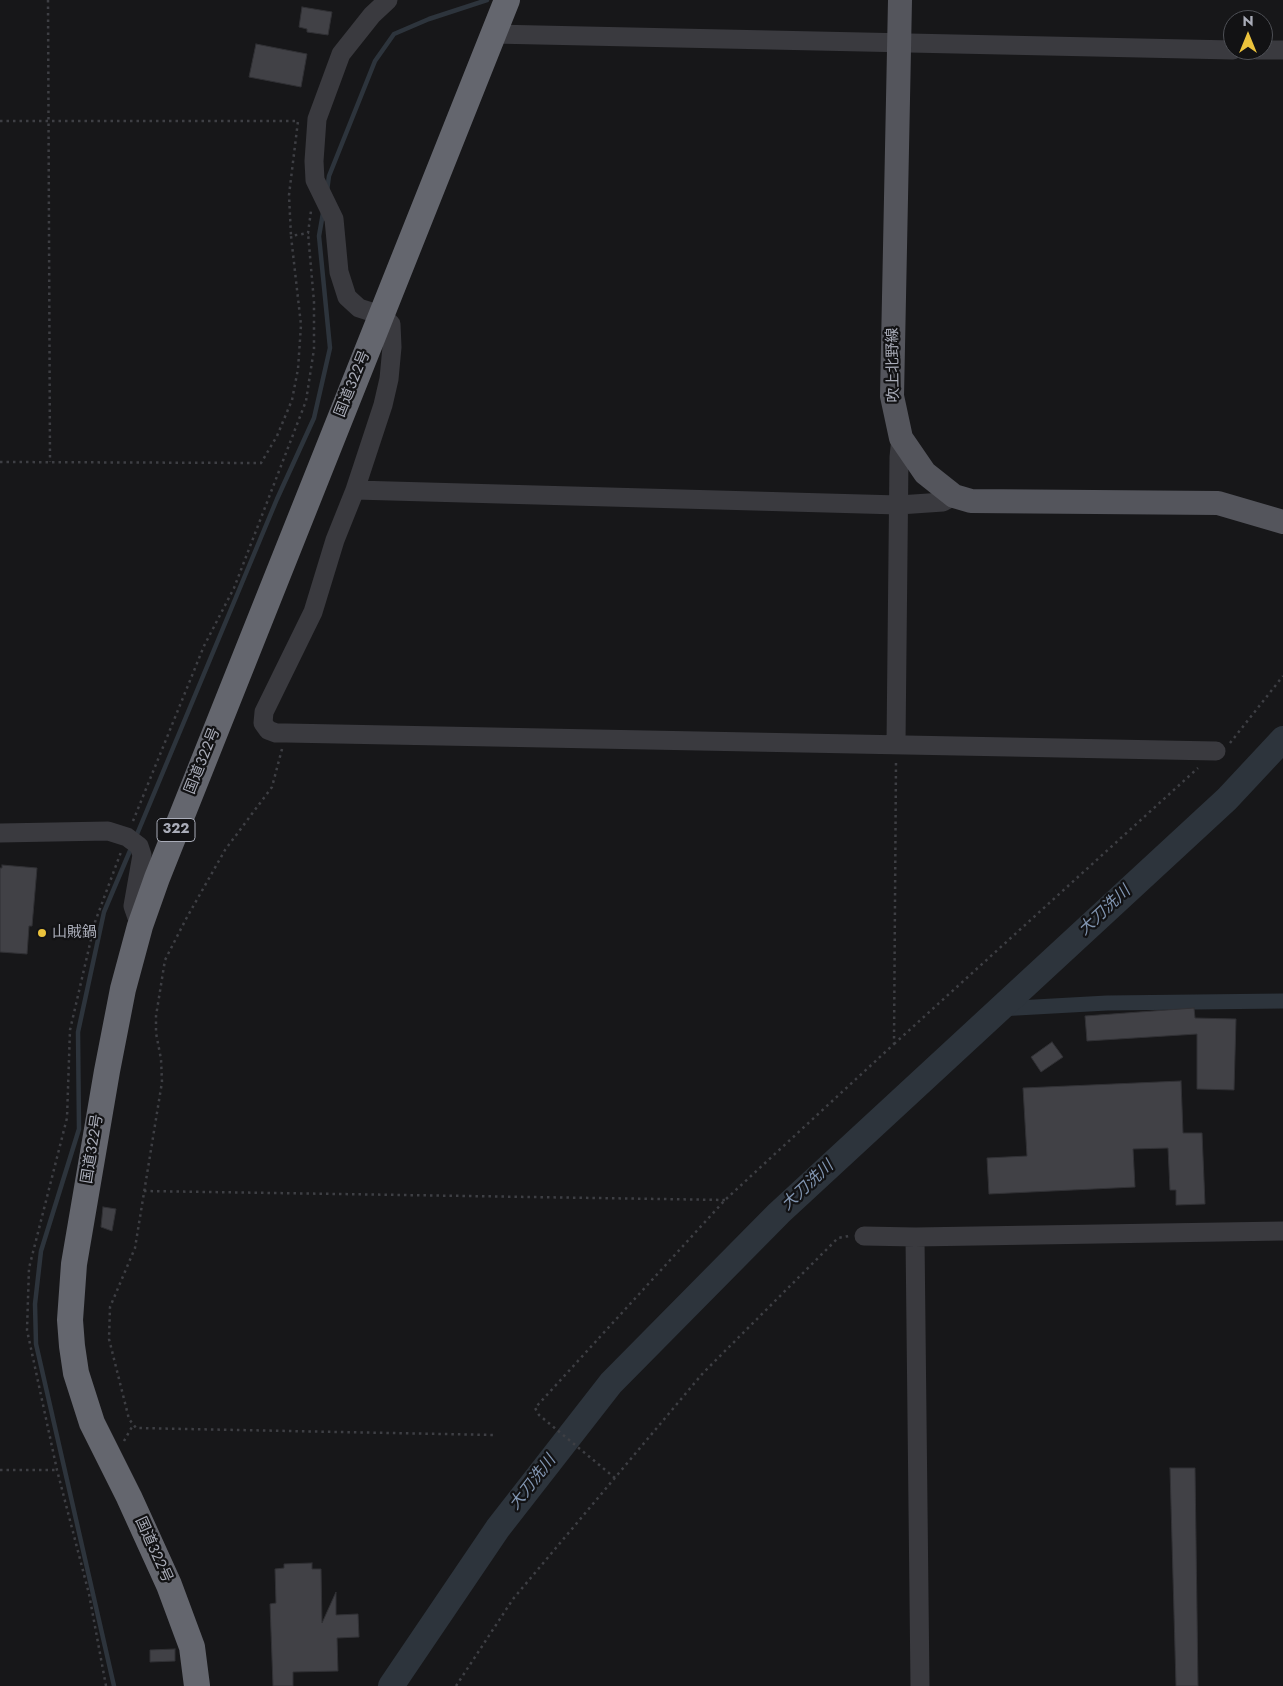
<!DOCTYPE html>
<html>
<head>
<meta charset="utf-8">
<style>
  body { margin:0 }
  #map { position:relative; width:1283px; height:1686px; overflow:hidden; background:#171719; font-family:Jost,sans-serif }
  canvas { display:block }
  .north { position:absolute; left:1223px; top:10px; width:50px; height:50px; box-sizing:border-box; background:#121214; border:1px solid #4e5056; border-radius:50%; rotate:0deg; font-size:14px; font-weight:700; line-height:20px; text-align:center; color:#a9acb8 }
  .north::after { content:''; display:block; margin:auto; width:18px; height:22px; background:#ebc23c; clip-path:polygon(50% 0,100% 100%,50% 72%,0 100%) }
</style>
</head>
<body>
<div id="map">
<canvas width="1283" height="1686"></canvas>
<div class="north">N</div>
</div>
<script>
const context = document.querySelector('canvas').getContext('2d');
context.lineJoin = 'round';
function toPath(rows) {
  const path = new Path2D();
  for (const r of rows) {
    path.moveTo(r[0], r[1]);
    for (let i = 2; i < r.length; i += 2) path.lineTo(r[i], r[i + 1]);
  }
  return path;
}
function stroke(path, color, width, dash) {
  context.strokeStyle = color;
  context.lineWidth = width;
  context.lineCap = dash ? 'butt' : 'round';
  context.setLineDash(dash || []);
  context.stroke(path);
}
function paint(path, color) {
  context.fillStyle = color;
  context.fill(path, 'evenodd');
}
function label(font, color, halo, rows, align = 'center') {
  context.font = font + ' Jost,"Noto Sans JP",sans-serif';
  context.lineWidth = 4.5;
  context.setLineDash([]);
  context.textBaseline = 'middle';
  context.strokeStyle = halo;
  context.fillStyle = color;
  for (const [text, x, y, turn = 0] of rows) {
    context.save();
    context.translate(x, y);
    context.rotate((+turn || 0) * Math.PI / 180);
    context.textAlign = isNaN(turn) ? turn : align;
    if (halo) context.strokeText(text, 0, 0);
    context.fillText(text, 0, 0);
    context.restore();
  }
}
const stream = toPath([
  [327,191,329,176,375,61,394,34,429,19,487,0],
  [135,839,277,499,314,418,330,348,319,236,323,213],
  [114,1686,36,1344,35,1304,41,1251,79,1129,78,1032,104,912,132,846]
]);
const canal = toPath([
  [999,1009,1107,1003,1283,1001]
]);
const river = toPath([
  [391,1686,498,1528,611,1383,779,1213,1227,799,1283,739]
]);
const building = toPath([
  [302,7,332,12,328,35,307,32,307,29,299,27,302,7],
  [256,44,307,54,301,87,249,77,256,44],
  [2,865,37,868,32,926,29,926,27,954,0,952,0,868,2,868,2,865],
  [1194,1008,1195,1018,1236,1019,1234,1090,1197,1089,1197,1034,1087,1041,1085,1016,1194,1008],
  [1052,1042,1063,1057,1041,1072,1031,1057,1052,1042],
  [1181,1081,1183,1133,1202,1133,1205,1204,1176,1205,1176,1190,1170,1190,1168,1148,1133,1149,1135,1187,989,1194,987,1158,1027,1156,1023,1088,1181,1081],
  [103,1207,116,1209,112,1231,101,1227,103,1207],
  [1170,1468,1195,1468,1198,1686,1176,1686,1170,1468],
  [312,1563,312,1569,321,1569,322,1623,336,1592,336,1615,358,1614,359,1637,337,1638,338,1671,293,1672,293,1686,273,1686,270,1604,276,1603,275,1569,284,1568,284,1564,312,1563],
  [175,1649,175,1661,150,1662,150,1650,175,1649]
]);
const path = toPath([
  [48,0,50,462],
  [0,121,298,121,289,195,291,236],
  [0,462,261,463,277,436,292,400,298,369,301,325,291,236,308,233,311,211],
  [1230,743,1283,676],
  [282,749,272,787,225,850,186,919,165,960,156,1016,156,1033,161,1059,162,1082,135,1248,110,1307,109,1339,129,1419,136,1428,493,1435],
  [133,821,204,646,234,588,306,401,314,349,314,302,308,233],
  [894,1044,1198,768],
  [144,1191,725,1200],
  [124,1441,133,1425],
  [0,1470,56,1470],
  [615,1478,539,1415,535,1408,725,1200,894,1044,896,761],
  [106,1686,89,1594,57,1470,27,1330,29,1268,67,1118,70,1030,95,922,121,852],
  [456,1686,513,1599,703,1373,838,1238,849,1236]
]);
const minor = toPath([
  [388,0,372,15,341,54,317,119,314,161,315,180,334,219,339,272,347,297,359,308,381,315,391,324,392,347,389,379,383,405,355,490,335,540,313,612,264,712,263,723,268,730,276,733,286,733,1216,751],
  [493,34,1233,50],
  [1257,50,1283,50],
  [355,490,899,505,943,502,954,496],
  [896,744,899,457,901,438],
  [0,833,108,831,127,837,139,846,142,855,133,906,140,926],
  [864,1236,915,1237,1283,1231],
  [915,1237,920,1686]
]);
const major = toPath([
  [900,0,892,396,901,438,925,473,954,496,971,501,1218,503,1283,522]
]);
const highway = toPath([
  [197,1686,192,1647,169,1585,129,1497,92,1423,76,1373,72,1346,70,1320,74,1264,107,1071,123,989,140,926,157,878,507,0]
]);
const markers = [
  [42,933,5,"#ebc23c"]
];
const shields = [
  [176,830,38]
];
const shieldNames = [
  ["322",176,830]
];
const streetNames = [
  ["吹上北野線",894,365,-91],
  ["国道322号",353,384,-68],
  ["国道322号",203,761,-68],
  ["国道322号",93,1149,-81],
  ["国道322号",153,1550,66]
];
const poiNames = [
  ["山賊鍋",52,933]
];
const waterNames = [
  ["大刀洗川",1105,911,-43],
  ["大刀洗川",808,1186,-43],
  ["大刀洗川",533,1483,-52]
];
stroke(stream, '#2d343c', 4.5);
stroke(canal, '#2d343c', 15);
stroke(river, '#2d343c', 26);
paint(building, '#414146');
stroke(building, '#313135', 1);
stroke(path, '#3e3f44', 2.5, [2.5, 4]);
stroke(minor, '#3a3a3f', 19);
stroke(major, '#54555c', 24);
stroke(highway, '#64666e', 26);
for (const [x, y, r, color] of markers) {
  const dot = new Path2D();
  dot.arc(x, y, r, 0, 2 * Math.PI);
  context.fillStyle = color;
  context.fill(dot);
  stroke(dot, '#121214', 2);
}
for (const [x, y, w] of shields) {
  const box = new Path2D();
  box.roundRect(x - w / 2, y - 11.5, w, 23, 4);
  context.fillStyle = '#121214';
  context.fill(box);
  stroke(box, '#a9acb8', 1);
}
label('bold 14px', '#a9acb8', null, shieldNames);
label('15px', '#a9acb8', '#121214', streetNames);
label('15px', '#a9acb8', '#121214', poiNames, 'left');
label('italic 16px', '#8296b2', '#121214', waterNames);
</script>
</body>
</html>
